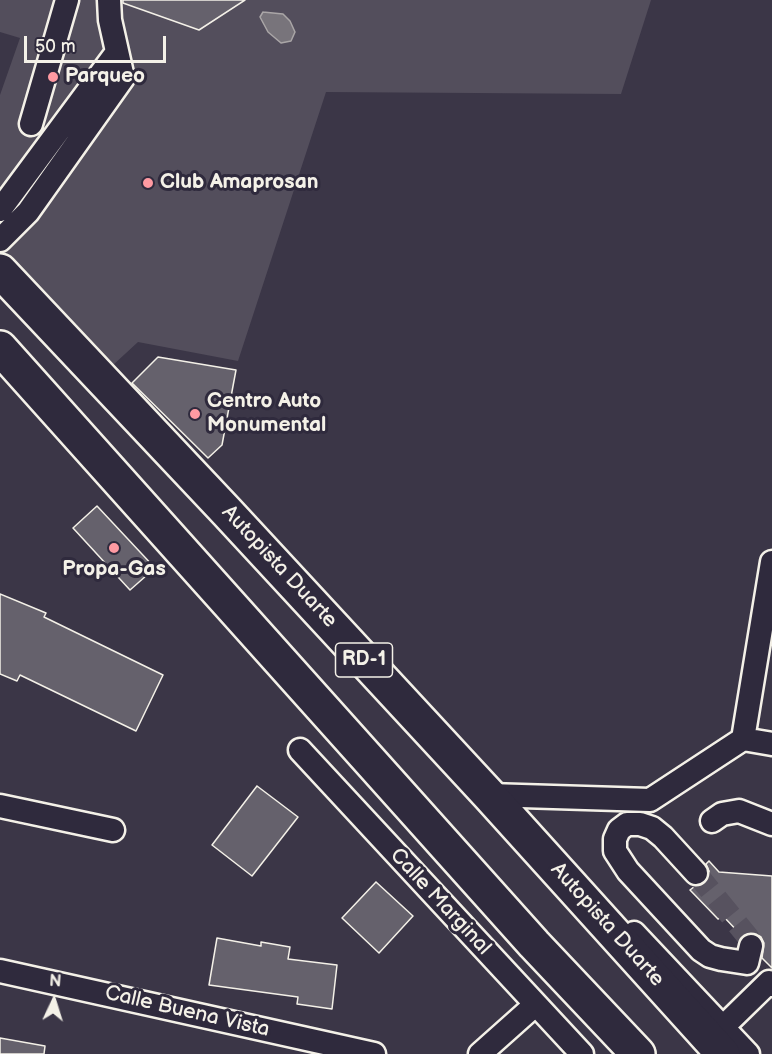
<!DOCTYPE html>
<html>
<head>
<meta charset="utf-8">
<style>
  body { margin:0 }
  #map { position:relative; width:772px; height:1054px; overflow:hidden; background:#3b3647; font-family:"Balsamiq Sans",sans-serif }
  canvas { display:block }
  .north { position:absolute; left:24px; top:970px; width:60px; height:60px; -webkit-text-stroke:4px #2f2a3d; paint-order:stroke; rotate:4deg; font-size:16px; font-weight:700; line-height:24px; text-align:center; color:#f4f1e8 }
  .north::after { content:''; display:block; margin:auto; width:21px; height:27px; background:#f4f1e8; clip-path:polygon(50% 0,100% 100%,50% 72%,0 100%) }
  .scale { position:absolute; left:24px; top:36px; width:142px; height:27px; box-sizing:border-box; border:3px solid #f4f1e8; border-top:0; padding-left:8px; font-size:18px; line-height:21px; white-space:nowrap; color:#f4f1e8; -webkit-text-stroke:4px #2f2a3d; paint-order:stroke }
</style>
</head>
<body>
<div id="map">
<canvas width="772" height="1054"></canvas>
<div class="north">N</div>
<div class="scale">50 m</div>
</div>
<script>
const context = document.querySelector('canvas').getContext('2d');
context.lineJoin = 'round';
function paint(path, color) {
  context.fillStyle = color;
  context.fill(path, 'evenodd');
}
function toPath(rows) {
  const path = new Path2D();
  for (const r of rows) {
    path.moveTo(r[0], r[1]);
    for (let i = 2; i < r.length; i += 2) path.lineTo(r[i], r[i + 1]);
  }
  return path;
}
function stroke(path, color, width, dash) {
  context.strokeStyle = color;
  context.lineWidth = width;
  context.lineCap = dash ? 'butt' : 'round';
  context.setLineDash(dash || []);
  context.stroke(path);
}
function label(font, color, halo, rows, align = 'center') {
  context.font = font + ' "Balsamiq Sans",sans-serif';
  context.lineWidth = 6;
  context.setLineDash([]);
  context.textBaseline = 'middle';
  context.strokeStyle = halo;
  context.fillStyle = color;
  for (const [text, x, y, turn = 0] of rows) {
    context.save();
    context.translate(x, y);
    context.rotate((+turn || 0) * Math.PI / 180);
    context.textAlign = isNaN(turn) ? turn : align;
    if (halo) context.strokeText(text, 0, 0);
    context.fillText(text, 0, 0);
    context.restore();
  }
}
const green = toPath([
  [0,0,651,0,621,94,326,92,238,361,138,342,100,377,0,271,0,95,20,38,0,32]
]);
const water = toPath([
  [263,12,283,14,290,21,295,32,291,41,281,43,268,32,260,17,263,12]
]);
const building = toPath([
  [123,0,245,0,199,30,123,3,123,0],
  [158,357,236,370,222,445,208,458,132,383,158,357],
  [97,506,155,568,130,590,73,528,97,506],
  [0,594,46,613,44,617,163,675,136,731,20,675,17,681,0,674,0,594],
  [257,786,298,817,252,876,212,845,257,786],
  [709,861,719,872,772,876,772,968,762,958,764,943,761,937,754,933,742,936,723,916,718,919,690,890,695,886,705,882,709,878,709,871,706,864,709,861],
  [376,882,413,916,379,953,342,918,376,882],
  [217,938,261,946,261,942,290,947,288,959,337,965,332,1009,297,1004,298,997,209,985,217,938],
  [0,1038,45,1046,44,1054,0,1054,0,1038]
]);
const minorTunnel = toPath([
  [696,873,748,937,751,946]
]);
const minor = toPath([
  [31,124,67,0],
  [0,210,117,52],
  [0,240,28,212,123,78,110,20,109,0],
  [743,739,772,744],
  [300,750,582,1054],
  [489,795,650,800,743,739,772,562],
  [0,806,113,830],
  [712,821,722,814,739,811,772,824],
  [696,873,663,837,652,828,640,824,627,824,619,830,615,839,615,851,628,871,701,950,710,956,721,959,747,963,751,946],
  [634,933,748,1054],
  [0,971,374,1054],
  [724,1026,769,982,772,985],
  [480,1054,535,1005]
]);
const highway = toPath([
  [0,271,227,512,489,795,723,1054],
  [0,348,534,944,638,1054]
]);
const markers = [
  [53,77,6,"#ff9aa2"],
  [148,183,6,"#ff9aa2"],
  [195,414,6,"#ff9aa2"],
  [114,548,6,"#ff9aa2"]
];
const shields = [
  [364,660,57]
];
const shieldNames = [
  ["RD-1",364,660]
];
const poiNames = [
  ["Parqueo",65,77],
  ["Club Amaprosan",160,183],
  ["Centro Auto",207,402],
  ["Monumental",207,426],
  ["Propa-Gas",114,570,"center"]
];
const streetNames = [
  ["Autopista Duarte",279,567,47],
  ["Calle Marginal",440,902,47],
  ["Autopista Duarte",607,925,48],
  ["Calle Buena Vista",187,1012,13]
];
paint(green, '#534e5c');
paint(water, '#78747b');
stroke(water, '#aaa6a7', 1.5);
paint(building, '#65616c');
stroke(building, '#f4f1e8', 1.5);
stroke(minorTunnel, '#57525f', 22, [22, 11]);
stroke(minor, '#f4f1e8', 27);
stroke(highway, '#f4f1e8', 38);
stroke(minor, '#2f2a3d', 22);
stroke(highway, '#2f2a3d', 33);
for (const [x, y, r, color] of markers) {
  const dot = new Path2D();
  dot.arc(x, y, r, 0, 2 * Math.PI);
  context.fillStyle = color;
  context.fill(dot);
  stroke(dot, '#2f2a3d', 2);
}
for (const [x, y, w] of shields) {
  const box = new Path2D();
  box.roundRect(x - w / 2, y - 17, w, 34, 4.5);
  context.fillStyle = '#2f2a3d';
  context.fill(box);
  stroke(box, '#f4f1e8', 1.5);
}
label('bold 20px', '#f4f1e8', null, shieldNames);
label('bold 21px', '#f4f1e8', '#2f2a3d', poiNames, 'left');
label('21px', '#f4f1e8', '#2f2a3d', streetNames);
</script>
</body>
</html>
